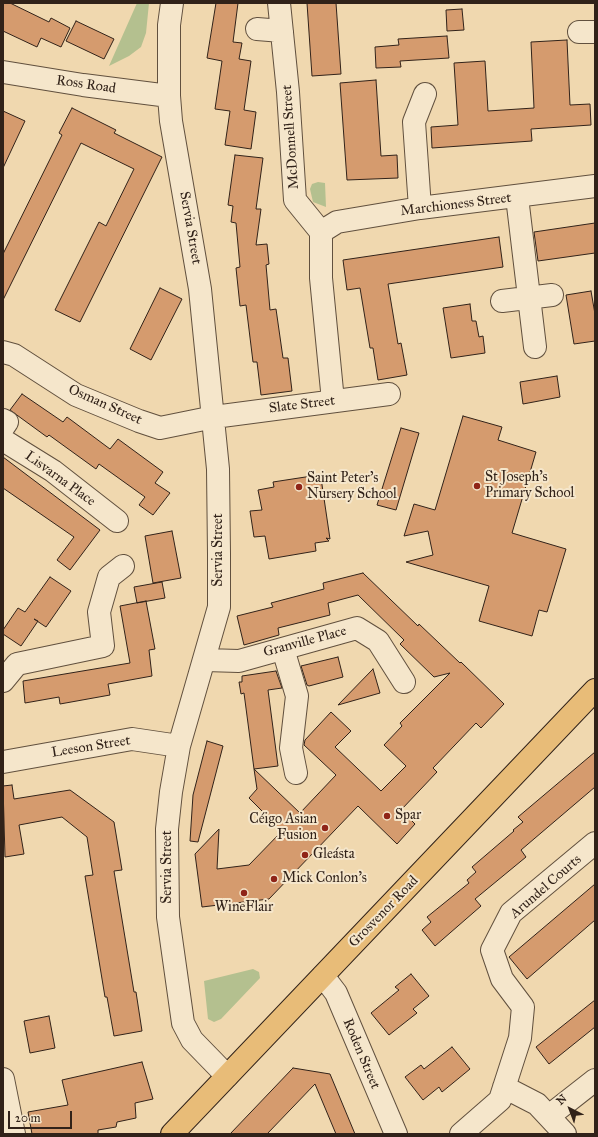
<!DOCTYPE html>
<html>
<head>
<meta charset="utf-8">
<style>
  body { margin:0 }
  #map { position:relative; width:598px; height:1137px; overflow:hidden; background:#f0d8af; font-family:"IM FELL Great Primer",serif }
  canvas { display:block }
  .frame { position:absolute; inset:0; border:4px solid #312219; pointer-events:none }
  .north { position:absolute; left:550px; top:1089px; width:40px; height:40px; -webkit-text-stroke:3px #f5e6cb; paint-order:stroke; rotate:318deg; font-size:11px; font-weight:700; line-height:16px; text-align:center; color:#312219 }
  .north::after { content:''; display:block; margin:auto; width:14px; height:18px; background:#312219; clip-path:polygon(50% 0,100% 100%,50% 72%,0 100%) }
  .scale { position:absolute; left:8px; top:1111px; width:64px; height:18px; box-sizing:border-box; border:2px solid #312219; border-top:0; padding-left:5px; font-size:12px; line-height:14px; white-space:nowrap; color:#312219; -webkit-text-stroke:3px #f5e6cb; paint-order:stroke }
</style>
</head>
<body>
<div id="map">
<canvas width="598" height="1137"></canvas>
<div class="frame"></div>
<div class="north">N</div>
<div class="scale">20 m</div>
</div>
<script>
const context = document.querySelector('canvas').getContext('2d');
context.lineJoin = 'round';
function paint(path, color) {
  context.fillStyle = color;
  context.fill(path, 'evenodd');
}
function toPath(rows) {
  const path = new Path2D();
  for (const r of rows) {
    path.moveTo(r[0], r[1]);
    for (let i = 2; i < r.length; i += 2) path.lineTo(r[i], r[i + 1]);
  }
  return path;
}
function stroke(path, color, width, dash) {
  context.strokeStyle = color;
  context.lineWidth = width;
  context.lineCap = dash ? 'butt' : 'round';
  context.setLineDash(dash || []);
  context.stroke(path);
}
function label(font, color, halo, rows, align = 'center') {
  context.font = font + ' "IM FELL Great Primer",serif';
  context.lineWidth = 4;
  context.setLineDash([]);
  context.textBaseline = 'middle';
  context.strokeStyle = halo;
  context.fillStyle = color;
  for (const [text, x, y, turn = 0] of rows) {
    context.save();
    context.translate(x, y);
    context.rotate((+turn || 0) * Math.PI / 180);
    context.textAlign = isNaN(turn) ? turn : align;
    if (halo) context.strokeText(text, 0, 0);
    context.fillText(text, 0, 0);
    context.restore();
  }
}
const green = toPath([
  [137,3,149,3,146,33,141,47,129,56,109,66],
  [318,182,325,183,326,207,313,202,310,189,312,184],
  [253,969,259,972,260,978,221,1019,214,1022,208,1019,204,981]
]);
const building = toPath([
  [3,3,10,3,49,22,51,18,70,28,61,47,41,38,37,47,3,31,3,3],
  [216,3,238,3,233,42,242,43,239,59,251,61,244,110,256,112,251,149,225,145,230,111,215,109,222,61,207,58,216,3],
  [307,3,336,3,341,74,312,76,307,3],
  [462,9,464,30,447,31,446,10,462,9],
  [76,21,114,39,104,59,66,41,76,21],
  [447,36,449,58,400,61,401,67,376,68,375,47,399,45,398,39,447,36],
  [567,40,570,105,590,104,591,125,531,129,532,141,432,148,431,127,458,125,454,63,485,61,488,111,534,108,531,42,567,40],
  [376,80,381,156,397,155,398,178,347,180,340,83,376,80],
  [72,108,116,130,114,133,162,157,80,322,55,310,99,222,106,226,134,169,81,143,3,300,3,254,62,135,59,133,72,108],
  [3,111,25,121,3,168,3,111],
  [235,155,263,158,256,209,261,209,256,245,267,244,269,264,266,265,270,310,276,309,283,358,288,358,292,391,261,395,257,362,253,362,246,305,240,306,236,268,240,267,236,223,231,222,233,206,228,205,235,155],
  [595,223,595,253,538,261,534,232,595,223],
  [499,237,503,267,388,284,398,344,401,343,407,375,378,380,373,348,370,348,360,288,347,290,343,260,499,237],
  [160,288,182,299,151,360,130,349,160,288],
  [591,291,595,314,595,341,574,344,566,295,591,291],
  [470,304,472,321,476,321,479,337,483,336,485,353,451,358,443,308,470,304],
  [557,376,560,397,523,404,520,382,557,376],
  [22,394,63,422,67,417,110,449,118,439,163,472,155,483,170,493,153,515,139,505,145,497,99,464,96,469,49,435,47,437,10,410,22,394],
  [463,416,502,427,498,440,536,452,512,533,566,549,547,612,539,610,532,636,479,621,489,586,406,562,433,555,428,531,404,536,414,504,435,510,463,416],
  [401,428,419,433,396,510,377,505,401,428],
  [3,457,100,530,70,570,57,560,74,537,3,488,3,457],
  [312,476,313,479,321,478,330,539,326,538,329,541,315,543,316,551,269,559,265,536,254,537,250,511,262,510,258,490,274,487,273,482,312,476],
  [172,531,181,578,153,583,145,536,172,531],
  [363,573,418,626,419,624,460,663,461,662,504,704,481,728,476,723,433,768,437,772,401,810,415,824,397,844,358,806,269,899,202,907,195,854,219,829,217,869,249,865,282,831,249,798,257,789,254,769,300,813,336,775,304,745,305,740,331,712,351,731,335,747,381,791,406,766,384,745,402,726,400,723,450,673,434,677,400,644,404,640,358,595,328,603,330,615,278,628,279,635,244,645,237,616,273,607,271,603,324,589,323,583,363,573],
  [50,577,71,591,46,627,34,619,38,621,21,646,3,634,3,630,18,608,25,612,50,577],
  [162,582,165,598,137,603,134,587,162,582],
  [146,601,155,649,149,650,152,676,108,684,110,695,60,704,59,697,25,703,23,681,130,663,120,606,146,601],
  [338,657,343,677,309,686,307,685,301,666,338,657],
  [373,669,380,693,338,705,373,669],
  [276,671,282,688,268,690,278,766,254,769,244,693,241,694,239,682,242,682,242,676,276,671],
  [207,741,223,746,198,842,190,841,193,795,207,741],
  [595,752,595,787,521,850,526,857,475,899,481,906,435,946,422,930,431,922,427,917,469,883,467,880,476,872,472,867,514,831,513,830,523,822,518,817,595,752],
  [12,785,14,799,70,790,114,822,122,870,114,871,134,992,136,992,142,1031,114,1036,107,997,105,997,85,876,93,875,87,837,62,817,19,825,24,854,5,857,3,786,12,785],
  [595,884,595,920,527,979,509,957,595,884],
  [411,974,429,996,413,1009,417,1013,389,1035,371,1013,399,990,395,987,411,974],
  [595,1000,595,1027,549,1064,536,1047,595,1000],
  [49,1016,55,1048,30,1053,24,1021,49,1016],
  [452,1047,470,1069,442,1092,439,1087,423,1100,405,1077,421,1065,424,1069,452,1047],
  [142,1062,153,1099,135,1103,136,1118,117,1122,116,1127,98,1130,98,1134,32,1134,28,1112,68,1105,62,1080,142,1062],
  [293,1068,330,1074,355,1134,336,1134,315,1084,267,1134,230,1134,293,1068]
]);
const minor = toPath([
  [172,3,169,25,169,96,171,121,200,289,218,469,219,554,219,607,179,746,171,792,167,829,168,917,183,1023,192,1040,227,1076],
  [279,3,288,92,295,200,321,232,321,278,333,401],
  [257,29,282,31],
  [579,32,595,32],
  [3,72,83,85,169,96],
  [517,197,535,347],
  [420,208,414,122,425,94],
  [321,232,337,222,420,208,595,186],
  [502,301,552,295],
  [3,352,14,355,76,395,139,421,160,428,214,417,389,394],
  [3,420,7,422,3,428],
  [3,440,53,471,117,521],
  [283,649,297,696,291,748,296,773],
  [205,660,239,661,357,628,378,641,404,682],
  [3,681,17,664,103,646,99,612,109,577,123,566],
  [3,762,132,739,179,746],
  [323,976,336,993,396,1134],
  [3,1079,14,1134],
  [504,1087,537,1104,565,1134],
  [549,1116,595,1080],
  [461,1134,500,1100,520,1038,523,1007,502,979,492,950,511,913,595,843]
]);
const major = toPath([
  [172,1134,595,690]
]);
const markers = [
  [477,486,4,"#8f2418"],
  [299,487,4,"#8f2418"],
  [387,816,4,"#8f2418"],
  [325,828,4,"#8f2418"],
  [305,855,4,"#8f2418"],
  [274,879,4,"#8f2418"],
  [244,893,4,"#8f2418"]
];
const streetNames = [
  ["Ross Road",86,85,8],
  ["McDonnell Street",291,137,-94],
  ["Marchioness Street",456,205,-7],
  ["Servia Street",190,228,80],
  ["Osman Street",105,405,24],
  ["Slate Street",302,405,-7],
  ["Lisvarna Place",60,479,36],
  ["Servia Street",219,550,-90],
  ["Granville Place",305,642,-15],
  ["Leeson Street",91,747,-9],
  ["Servia Street",168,867,-90],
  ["Arundel Courts",546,887,-41],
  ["Grosvenor Road",384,912,-46],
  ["Roden Street",361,1054,67]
];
const poiNames = [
  ["St Joseph's",485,478],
  ["Primary School",485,494],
  ["Saint Peter's",307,479],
  ["Nursery School",307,495],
  ["Spar",395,816],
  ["Céigo Asian",317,820,"right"],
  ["Fusion",317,836,"right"],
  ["Gleásta",313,855],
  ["Mick Conlon’s",282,879],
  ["WineFlair",244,908,"center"]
];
paint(green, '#b4c08f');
paint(building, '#d59b6e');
stroke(building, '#312219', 1);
stroke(minor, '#61503e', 24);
stroke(major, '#312219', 24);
stroke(minor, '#f5e6cb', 22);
stroke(major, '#e8bc78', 22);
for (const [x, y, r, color] of markers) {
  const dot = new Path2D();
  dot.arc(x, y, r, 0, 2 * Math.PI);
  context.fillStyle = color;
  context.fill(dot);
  stroke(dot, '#f5e6cb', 1.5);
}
label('14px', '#312219', '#f5e6cb', streetNames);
label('14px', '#312219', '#f5e6cb', poiNames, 'left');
</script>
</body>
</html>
